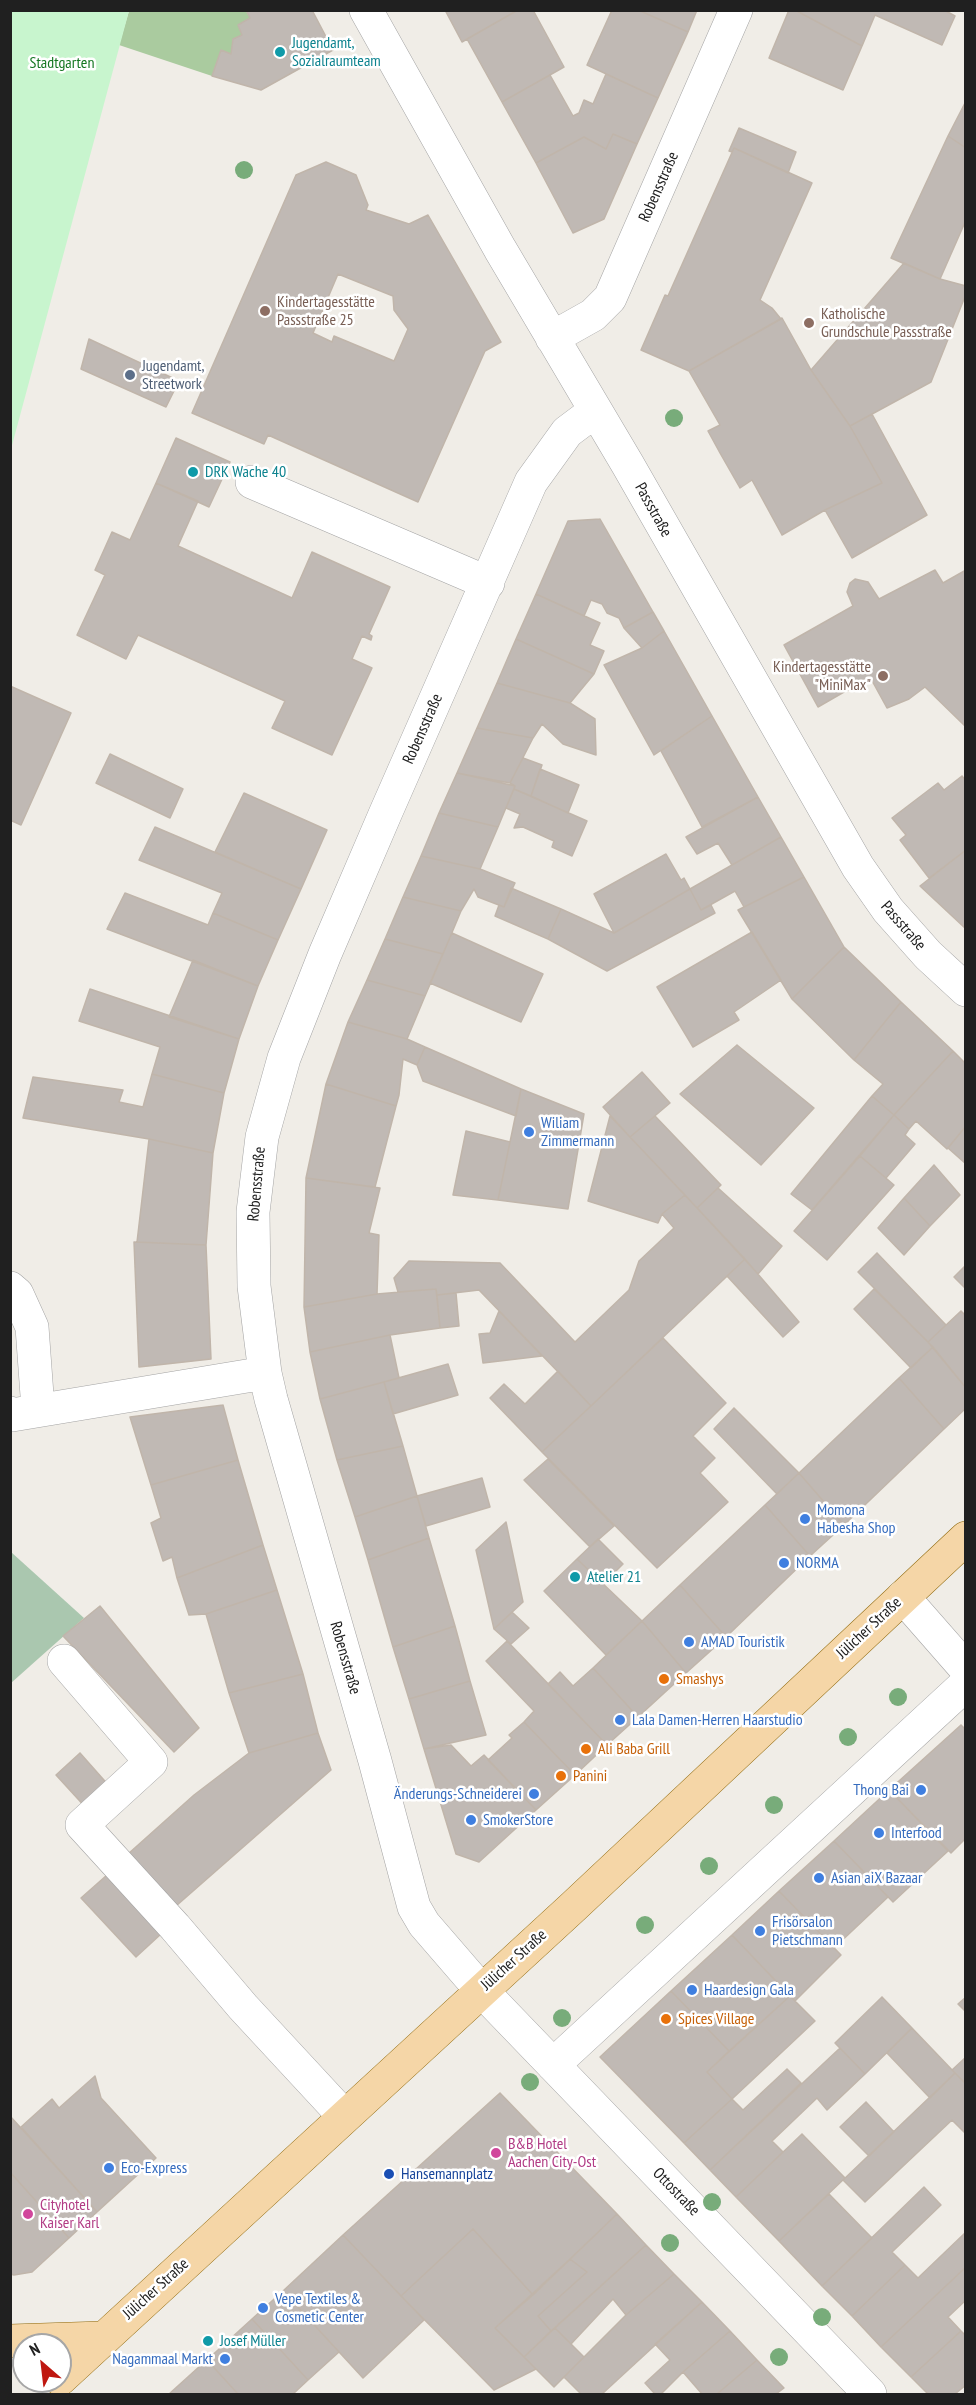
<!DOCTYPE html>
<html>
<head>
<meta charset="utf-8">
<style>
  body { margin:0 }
  #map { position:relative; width:976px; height:2405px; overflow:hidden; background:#f0ede7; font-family:"PT Sans Narrow",sans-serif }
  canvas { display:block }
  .frame { position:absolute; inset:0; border:12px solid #202020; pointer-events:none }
  .north { position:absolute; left:12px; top:2333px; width:60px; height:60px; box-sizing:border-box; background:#fff; border:2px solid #a6a6a6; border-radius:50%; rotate:332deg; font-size:16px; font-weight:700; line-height:24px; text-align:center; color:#202020 }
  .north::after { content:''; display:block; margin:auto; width:21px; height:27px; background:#bf1710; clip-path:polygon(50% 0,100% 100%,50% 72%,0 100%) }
</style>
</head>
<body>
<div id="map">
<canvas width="976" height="2405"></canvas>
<div class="frame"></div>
<div class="north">N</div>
</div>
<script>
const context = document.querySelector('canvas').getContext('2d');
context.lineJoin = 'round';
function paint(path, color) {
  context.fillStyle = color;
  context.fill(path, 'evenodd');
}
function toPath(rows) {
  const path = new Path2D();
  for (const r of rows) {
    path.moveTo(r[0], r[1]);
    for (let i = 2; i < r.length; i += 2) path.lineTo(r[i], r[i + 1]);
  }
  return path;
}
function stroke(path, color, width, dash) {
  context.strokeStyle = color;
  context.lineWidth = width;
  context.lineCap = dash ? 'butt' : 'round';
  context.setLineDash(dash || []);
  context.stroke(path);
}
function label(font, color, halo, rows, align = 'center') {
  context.font = font + ' "PT Sans Narrow",sans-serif';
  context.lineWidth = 5;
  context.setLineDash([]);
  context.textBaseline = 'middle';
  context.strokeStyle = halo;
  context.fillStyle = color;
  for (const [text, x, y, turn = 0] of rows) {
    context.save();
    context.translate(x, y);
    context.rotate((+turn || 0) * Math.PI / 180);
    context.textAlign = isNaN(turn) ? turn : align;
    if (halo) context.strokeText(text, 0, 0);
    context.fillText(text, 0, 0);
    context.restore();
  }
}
const forest = toPath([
  [129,11,246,11,250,18,238,25,242,35,233,39,231,54,221,50,212,76,119,45]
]);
const cemetery = toPath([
  [11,1552,84,1618,11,1683]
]);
const park = toPath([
  [11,10,129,11,11,449,10,11]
]);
const building = toPath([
  [246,10,312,10,333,50,261,90,212,76,221,50,231,54,233,39,242,35,238,25,250,18,246,10],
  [445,10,518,10,462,42,445,10],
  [518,10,533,10,564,67,502,102,467,39,518,10],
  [612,10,638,10,688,32,658,98,587,65,612,10],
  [638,10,697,10,688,32,638,10],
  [789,10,795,10,862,46,843,90,769,58,789,10],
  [795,10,944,10,955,16,942,45,875,15,862,46,795,10],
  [606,74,658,98,637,144,613,134,606,149,584,137,536,163,502,102,550,75,573,116,579,113,584,100,593,104,606,74],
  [966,101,966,148,948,136,966,101],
  [739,128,796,152,788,173,734,148,732,152,729,151,739,128],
  [613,134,637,144,604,219,573,233,536,163,584,137,606,149,613,134],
  [948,136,966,148,966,220,940,279,891,258,948,136],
  [734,148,812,183,760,300,772,308,781,319,689,371,641,350,665,295,668,296,734,148],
  [326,162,356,175,368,205,366,210,409,224,428,215,501,342,485,351,418,502,268,435,264,444,192,413,296,175,326,162],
  [338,274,393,296,394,310,408,329,394,361,334,336,332,342,313,333,338,274],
  [904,263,940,279,966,286,966,294,931,382,850,426,811,370,904,263],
  [782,318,811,370,850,426,882,483,825,510,782,535,752,480,740,488,720,453,708,431,720,425,689,371,782,318],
  [89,339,179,381,166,407,81,369,89,339],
  [872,414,927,515,852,558,825,510,882,483,850,426,872,414],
  [176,438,230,462,209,507,156,483,176,438],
  [156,483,198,501,178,546,292,598,312,552,390,587,369,634,372,636,371,640,362,636,352,659,372,668,332,755,272,728,285,701,138,635,126,659,77,635,105,575,95,570,112,532,130,540,156,483],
  [600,519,653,612,624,628,619,618,607,613,602,604,591,600,584,616,536,594,568,521,600,519],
  [935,570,943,583,966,570,966,727,925,687,909,699,887,708,870,677,818,707,784,645,853,606,847,592,850,583,855,579,868,582,879,599,935,570],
  [536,594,600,623,590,645,604,651,594,674,516,639,536,594],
  [653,612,664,631,642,648,624,628,653,612],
  [664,631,712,716,654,755,604,665,642,648,664,631],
  [516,639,594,674,570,703,497,683,516,639],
  [497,683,570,703,595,719,596,755,563,744,542,724,533,738,477,728,497,683],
  [10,686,71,713,21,825,10,820,10,686],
  [712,716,758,797,702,827,661,751,712,716],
  [477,728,533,738,510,783,457,773,477,728],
  [110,754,183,789,170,818,96,783,110,754],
  [523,758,542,765,531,796,514,789,515,786,510,783,523,758],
  [540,769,579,785,568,813,531,796,540,769],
  [457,773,515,786,498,827,439,813,457,773],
  [962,776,966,781,966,850,929,878,900,840,906,835,892,818,938,783,944,790,962,776],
  [514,789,587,821,572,856,552,847,554,841,523,827,514,828,520,814,506,808,514,789],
  [244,793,327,830,301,889,215,852,244,793],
  [758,797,781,837,732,865,718,843,697,854,686,837,758,797],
  [439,813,498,827,480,869,421,856,439,813],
  [155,827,301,889,278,940,213,913,222,893,139,860,155,827],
  [781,837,804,877,744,907,735,891,701,910,690,889,781,837],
  [966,850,966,929,920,886,966,850],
  [666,854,681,880,684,878,690,889,614,933,594,894,666,854],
  [421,856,480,869,515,883,504,907,478,897,474,889,461,911,403,897,421,856],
  [804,877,844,947,792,999,738,910,804,877],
  [511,888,561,909,548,939,495,916,499,905,504,907,511,888],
  [690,889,701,910,711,905,715,913,607,971,548,939,561,909,614,933,690,889],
  [125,893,208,925,213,913,278,940,258,986,107,929,125,893],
  [403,897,461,911,443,954,385,939,403,897],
  [752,932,781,980,734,1012,739,1020,693,1047,657,987,752,932],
  [452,933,543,974,521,1022,430,983,452,933],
  [385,939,443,954,425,996,367,980,385,939],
  [844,947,901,1002,854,1060,792,999,844,947],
  [193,960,258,986,239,1039,169,1017,193,960],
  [367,980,425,996,407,1039,348,1022,367,980],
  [90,989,239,1039,224,1093,152,1074,160,1047,79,1021,90,989],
  [901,1002,953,1051,894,1115,872,1096,883,1084,854,1060,901,1002],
  [348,1022,407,1039,425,1047,417,1065,403,1059,399,1095,396,1106,326,1084,348,1022],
  [737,1045,814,1108,761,1165,680,1094,737,1045],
  [425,1047,521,1089,516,1116,423,1081,417,1065,425,1047],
  [953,1051,966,1064,966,1126,947,1149,916,1121,909,1129,894,1115,953,1051],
  [642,1072,670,1103,630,1137,603,1107,642,1072],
  [152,1074,224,1093,213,1153,149,1139,23,1118,33,1077,123,1090,119,1102,143,1107,152,1074],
  [326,1084,396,1106,375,1187,306,1178,326,1084],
  [521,1089,584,1114,568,1209,498,1200,521,1089],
  [872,1096,894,1115,812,1210,791,1194,872,1096],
  [894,1115,909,1129,905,1135,915,1144,886,1178,860,1156,894,1115],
  [610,1116,685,1195,662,1214,658,1223,588,1201,610,1116],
  [655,1116,721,1185,697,1208,630,1137,655,1116],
  [966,1126,966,1164,948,1148,966,1126],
  [466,1131,510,1142,498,1200,453,1195,466,1131],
  [149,1139,213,1153,206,1245,137,1242,149,1139],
  [860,1156,894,1185,827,1260,794,1231,860,1156],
  [934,1165,960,1195,930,1226,904,1198,934,1165],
  [306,1178,380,1188,369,1233,379,1235,377,1294,304,1307,306,1178],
  [718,1188,782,1246,758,1274,697,1208,718,1188],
  [685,1195,745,1259,591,1406,479,1290,437,1295,436,1289,398,1292,394,1278,409,1261,500,1263,575,1342,629,1290,639,1261,674,1228,662,1214,685,1195],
  [904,1198,930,1226,904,1255,878,1228,904,1198],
  [134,1242,206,1245,211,1359,139,1367,134,1242],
  [877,1253,946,1325,928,1342,858,1272,877,1253],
  [745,1259,799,1322,783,1337,727,1276,745,1259],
  [966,1265,966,1289,954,1277,966,1265],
  [436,1289,440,1328,390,1335,310,1352,304,1307,377,1294,436,1289],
  [874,1289,933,1347,911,1368,854,1309,874,1289],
  [456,1293,459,1326,440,1328,437,1295,456,1293],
  [499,1311,542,1356,483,1363,479,1334,490,1333,499,1311],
  [961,1311,966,1316,966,1388,928,1342,961,1311],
  [390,1335,399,1378,320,1399,310,1352,390,1335],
  [663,1338,726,1403,693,1436,715,1458,700,1473,728,1502,657,1568,542,1452,663,1338],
  [933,1347,966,1388,966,1408,944,1429,899,1378,933,1347],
  [448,1364,458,1395,393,1414,384,1382,448,1364],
  [558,1371,591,1406,542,1452,490,1398,504,1384,525,1404,558,1371],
  [899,1378,944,1429,844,1525,799,1473,899,1378],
  [384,1382,403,1446,337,1460,320,1399,384,1382],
  [223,1405,238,1460,151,1485,130,1417,223,1405],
  [734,1408,799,1473,777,1494,714,1429,734,1408],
  [403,1446,417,1496,355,1517,337,1460,403,1446],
  [548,1459,614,1526,590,1547,524,1480,548,1459],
  [238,1460,263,1545,177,1578,172,1557,163,1561,151,1523,161,1518,151,1485,238,1460],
  [799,1473,844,1525,810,1556,765,1505,799,1473],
  [482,1478,490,1507,426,1526,417,1496,482,1478],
  [417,1496,429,1538,368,1560,355,1517,417,1496],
  [765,1505,810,1556,726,1637,680,1585,765,1505],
  [506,1522,523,1602,494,1629,476,1550,506,1522],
  [429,1538,455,1626,393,1647,368,1560,429,1538],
  [598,1539,623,1564,603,1584,577,1559,598,1539],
  [263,1545,277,1590,206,1614,189,1615,177,1578,263,1545],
  [577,1559,642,1621,606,1655,544,1591,577,1559],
  [680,1585,726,1637,686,1673,642,1621,680,1585],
  [277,1590,303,1674,229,1693,206,1614,277,1590],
  [100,1606,199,1728,174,1752,63,1636,100,1606],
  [512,1612,529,1628,511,1644,494,1629,512,1612],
  [642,1621,686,1673,638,1717,593,1668,642,1621],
  [455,1626,470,1681,409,1699,393,1647,455,1626],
  [507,1641,607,1745,575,1775,524,1722,534,1711,486,1661,507,1641],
  [593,1668,638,1717,607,1745,548,1684,560,1672,573,1686,593,1668],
  [303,1674,318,1733,249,1753,229,1693,303,1674],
  [470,1681,486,1735,424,1749,409,1699,470,1681],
  [524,1722,575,1775,536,1810,488,1760,512,1738,509,1735,524,1722],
  [961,1725,966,1730,966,1838,951,1853,889,1790,961,1725],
  [318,1733,331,1770,176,1906,128,1854,194,1795,249,1753,318,1733],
  [451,1745,471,1766,484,1755,536,1810,479,1862,456,1854,424,1749,451,1745],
  [80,1753,111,1788,88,1810,56,1775,80,1753],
  [889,1790,948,1851,893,1902,834,1841,889,1790],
  [834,1841,888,1897,834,1948,779,1891,834,1841],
  [107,1875,161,1934,136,1957,81,1898,107,1875],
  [779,1891,841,1955,795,2001,732,1935,779,1891],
  [732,1935,790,1996,729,2051,671,1991,732,1935],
  [671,1991,729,2051,707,2072,732,2099,684,2143,600,2057,671,1991],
  [790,1996,815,2021,732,2099,707,2072,790,1996],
  [882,1997,912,2028,865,2074,835,2043,882,1997],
  [966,1997,966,2012,958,2004,966,1997],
  [912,2028,955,2073,930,2098,887,2053,912,2028],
  [840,2048,865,2074,827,2110,817,2098,772,2141,783,2152,736,2197,710,2170,840,2048],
  [966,2057,966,2084,952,2070,966,2057],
  [787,2069,801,2083,710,2170,684,2143,732,2099,743,2110,787,2069],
  [955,2073,966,2084,966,2134,952,2120,865,2202,843,2180,955,2073],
  [95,2076,101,2098,156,2158,97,2212,21,2127,52,2099,59,2108,95,2076],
  [500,2093,617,2214,533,2295,473,2229,401,2296,343,2235,500,2093],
  [866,2102,894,2132,869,2156,840,2127,866,2102],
  [10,2116,97,2212,69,2238,10,2172,10,2116],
  [802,2134,845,2178,779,2241,736,2197,802,2134],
  [10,2172,69,2238,32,2272,14,2275,10,2274,10,2172],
  [924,2187,941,2205,892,2252,905,2265,852,2316,822,2286,924,2187],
  [829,2194,872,2238,822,2286,779,2241,829,2194],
  [617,2214,646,2245,551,2331,538,2316,587,2272,570,2259,617,2214],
  [473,2229,533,2295,495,2328,536,2369,494,2390,401,2296,473,2229],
  [966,2232,966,2267,881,2347,852,2316,905,2265,918,2278,966,2232],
  [343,2235,424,2320,363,2378,283,2291,343,2235],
  [646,2245,674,2274,626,2315,613,2299,571,2344,555,2328,646,2245],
  [570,2259,587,2272,538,2316,551,2331,524,2357,495,2328,570,2259],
  [966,2267,966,2300,948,2317,961,2331,911,2377,881,2347,966,2267],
  [674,2274,702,2302,602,2394,581,2394,564,2377,626,2315,674,2274],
  [283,2291,339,2352,308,2380,252,2319,283,2291],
  [702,2302,730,2331,683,2372,661,2394,655,2394,645,2383,670,2360,655,2344,702,2302],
  [252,2319,308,2380,293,2394,238,2394,207,2360,252,2319],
  [555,2328,584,2357,554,2387,524,2357,555,2328],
  [730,2331,757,2360,717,2394,702,2394,683,2372,730,2331],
  [961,2331,966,2336,966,2385,955,2394,928,2394,911,2377,961,2331],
  [207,2360,238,2394,169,2394,200,2366,207,2360],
  [757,2360,784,2388,776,2394,717,2394,757,2360]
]);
const minor = toPath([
  [366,10,500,249,628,465,858,867,888,910,928,955,966,990],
  [552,338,593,315,610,298,736,10],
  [595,411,567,432,531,482,386,812,325,954,284,1058,262,1137,253,1212,254,1286,265,1373,271,1399,375,1761,414,1907,424,1924,481,1990,870,2394],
  [252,482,488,583],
  [10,1288,17,1294,32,1327,38,1409],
  [10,1413,12,1415,265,1373],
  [903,1597,966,1669],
  [64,1661,151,1762,82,1825,175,1927,243,2007,344,2116],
  [553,2065,966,1684]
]);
const major = toPath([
  [10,2341,102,2338],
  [60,2379,573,1907,966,1538]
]);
const trees = [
  [244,170],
  [674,418],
  [898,1697],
  [848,1737],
  [774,1805],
  [709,1866],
  [645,1925],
  [562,2018],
  [530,2082],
  [712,2202],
  [670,2243],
  [822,2317],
  [779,2357]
];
const markers = [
  [280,52,6,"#0f9aa8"],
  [265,311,6,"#8d6e63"],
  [809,323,6,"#8d6e63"],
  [130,375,6,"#5c6f8a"],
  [193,472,6,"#0f9aa8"],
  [883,676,6,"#8d6e63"],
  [529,1132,6,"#3f7fe0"],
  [805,1519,6,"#3f7fe0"],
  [784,1563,6,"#3f7fe0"],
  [575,1577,6,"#0f9aa8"],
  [689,1642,6,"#3f7fe0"],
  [664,1679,6,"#e8710a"],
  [620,1720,6,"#3f7fe0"],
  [586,1749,6,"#e8710a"],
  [561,1776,6,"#e8710a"],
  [921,1790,6,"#3f7fe0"],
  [534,1794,6,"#3f7fe0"],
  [471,1820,6,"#3f7fe0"],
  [879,1833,6,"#3f7fe0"],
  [819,1878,6,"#3f7fe0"],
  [760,1931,6,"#3f7fe0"],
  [692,1990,6,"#3f7fe0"],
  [666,2019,6,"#e8710a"],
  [496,2153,6,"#d1479c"],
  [109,2168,6,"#3f7fe0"],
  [389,2174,6,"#1a4fb4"],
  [28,2214,6,"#d1479c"],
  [263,2308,6,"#3f7fe0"],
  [208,2341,6,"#0f9aa8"],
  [225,2359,6,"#3f7fe0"]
];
const cultureNames = [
  ["Jugendamt,",292,43],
  ["Sozialraumteam",292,61],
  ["DRK Wache 40",205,472],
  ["Atelier 21",587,1577],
  ["Josef Müller",220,2341]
];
const parkNames = [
  ["Stadtgarten",62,63]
];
const streetNames = [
  ["Robensstraße",659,187,-66],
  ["Passstraße",653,510,61],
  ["Robensstraße",423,729,-66],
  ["Passstraße",903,926,49],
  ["Robensstraße",257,1184,-85],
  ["Jülicher Straße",869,1628,-43],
  ["Robensstraße",345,1658,74],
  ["Jülicher Straße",514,1960,-42],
  ["Ottostraße",676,2192,46],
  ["Jülicher Straße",156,2289,-42]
];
const educationNames = [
  ["Kindertagesstätte",277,302],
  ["Passstraße 25",277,320],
  ["Katholische",821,314],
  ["Grundschule Passstraße",821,332],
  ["Kindertagesstätte",871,667,"right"],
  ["\"MiniMax\"",871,685,"right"]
];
const serviceNames = [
  ["Jugendamt,",142,366],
  ["Streetwork",142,384]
];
const shopNames = [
  ["Wiliam",541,1123],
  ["Zimmermann",541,1141],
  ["Momona",817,1510],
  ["Habesha Shop",817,1528],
  ["NORMA",796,1563],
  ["AMAD Touristik",701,1642],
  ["Lala Damen-Herren Haarstudio",632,1720],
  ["Thong Bai",909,1790,"right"],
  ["Änderungs-Schneiderei",522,1794,"right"],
  ["SmokerStore",483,1820],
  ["Interfood",891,1833],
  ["Asian aiX Bazaar",831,1878],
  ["Frisörsalon",772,1922],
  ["Pietschmann",772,1940],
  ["Haardesign Gala",704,1990],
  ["Eco-Express",121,2168],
  ["Vepe Textiles &",275,2299],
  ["Cosmetic Center",275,2317],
  ["Nagammaal Markt",213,2359,"right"]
];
const foodNames = [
  ["Smashys",676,1679],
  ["Ali Baba Grill",598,1749],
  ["Panini",573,1776],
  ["Spices Village",678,2019]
];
const hotelNames = [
  ["B&B Hotel",508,2144],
  ["Aachen City-Ost",508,2162],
  ["Cityhotel",40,2205],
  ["Kaiser Karl",40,2223]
];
const transitNames = [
  ["Hansemannplatz",401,2174]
];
paint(forest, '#aacb9f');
paint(cemetery, '#aac7af');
paint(park, '#c8f5ce');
paint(building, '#c0b9b4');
stroke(building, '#c0b5aa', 1.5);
stroke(minor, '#a4a4a4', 34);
stroke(major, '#8f690c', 34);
stroke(minor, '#fff', 33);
stroke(major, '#f5d6a7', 33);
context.fillStyle = '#78ac7a';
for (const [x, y] of trees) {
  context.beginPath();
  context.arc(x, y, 9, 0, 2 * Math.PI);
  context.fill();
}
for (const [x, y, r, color] of markers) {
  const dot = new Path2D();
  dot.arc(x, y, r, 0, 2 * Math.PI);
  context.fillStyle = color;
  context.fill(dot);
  stroke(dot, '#fff', 2);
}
label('16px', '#0d838f', '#fff', cultureNames, 'left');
label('16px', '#157721', '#fff', parkNames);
label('16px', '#202020', '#fff', streetNames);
label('16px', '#785e54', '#fff', educationNames, 'left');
label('16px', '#4e5e75', '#fff', serviceNames, 'left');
label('16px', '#366cbe', '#fff', shopNames, 'left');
label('16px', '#c56008', '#fff', foodNames, 'left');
label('16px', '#b23c85', '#fff', hotelNames, 'left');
label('16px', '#164399', '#fff', transitNames, 'left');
</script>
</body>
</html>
